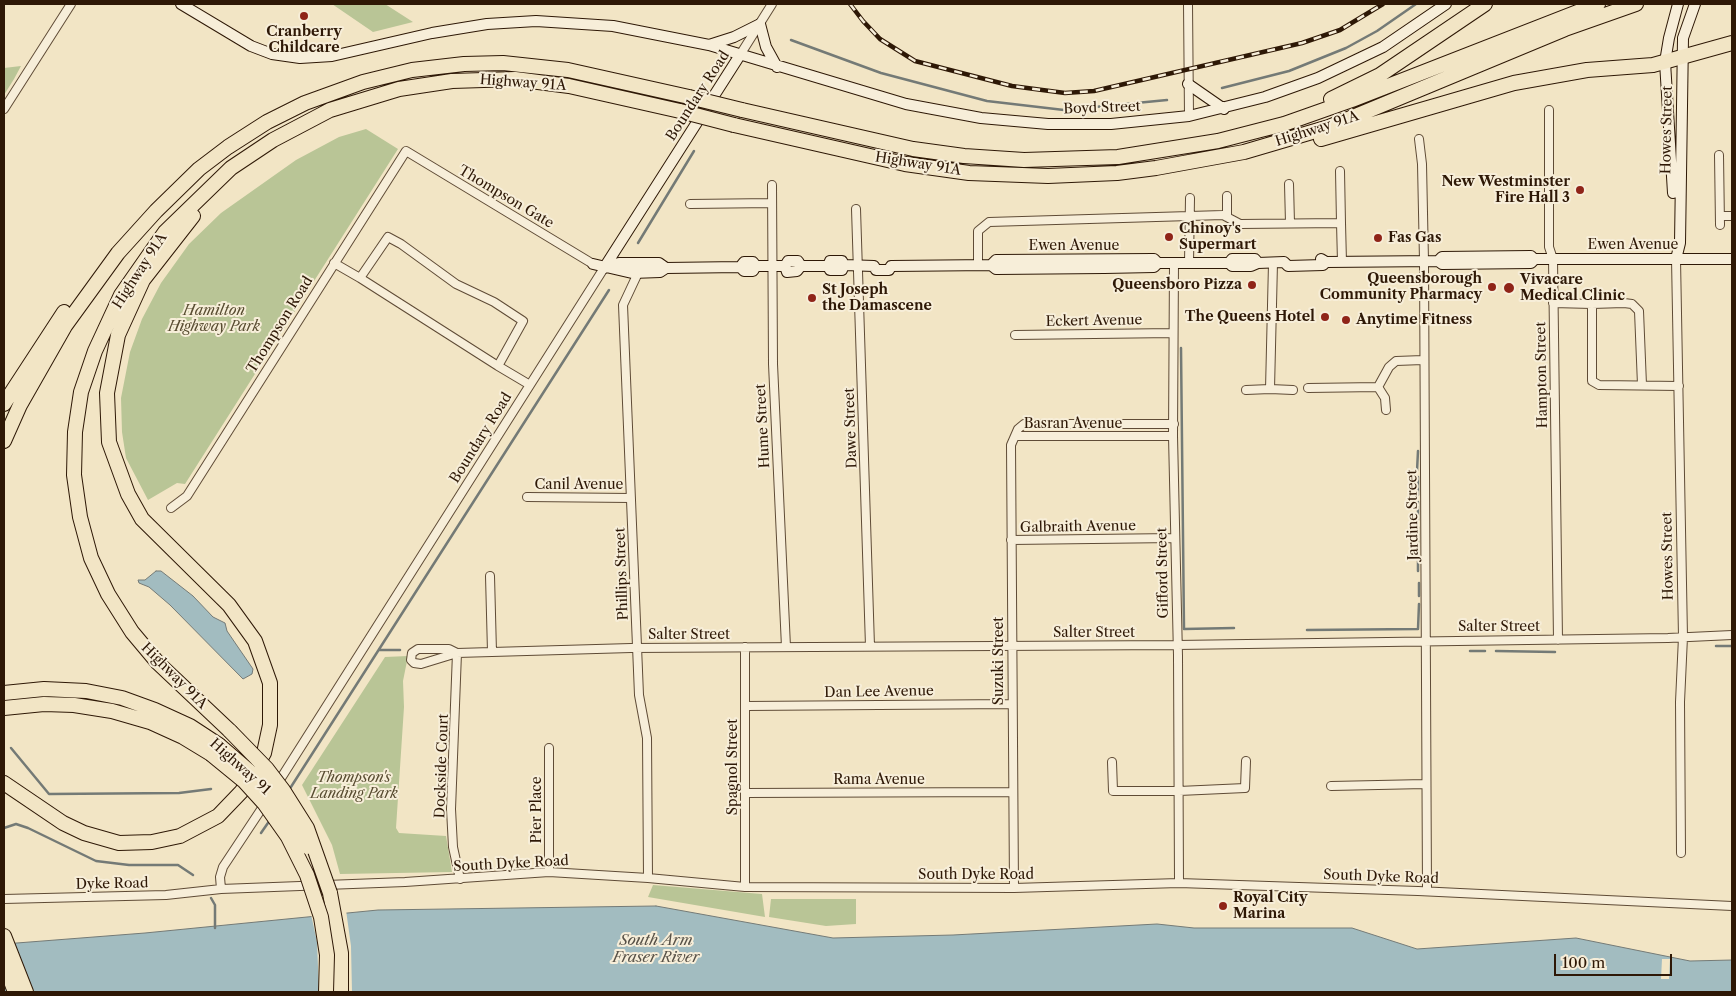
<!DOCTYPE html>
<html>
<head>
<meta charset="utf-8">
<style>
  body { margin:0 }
  #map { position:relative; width:1736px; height:996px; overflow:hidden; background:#f2e5c5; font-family:"Libre Caslon Text",serif }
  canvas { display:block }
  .frame { position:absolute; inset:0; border:5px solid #2e1806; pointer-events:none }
  .scale { position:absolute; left:1554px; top:954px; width:118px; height:22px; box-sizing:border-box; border:2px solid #2e1806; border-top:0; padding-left:6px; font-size:15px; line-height:18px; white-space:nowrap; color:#2e1806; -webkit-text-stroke:4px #f7eed9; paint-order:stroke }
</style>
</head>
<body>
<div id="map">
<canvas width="1736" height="996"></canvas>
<div class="frame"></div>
<div class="scale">100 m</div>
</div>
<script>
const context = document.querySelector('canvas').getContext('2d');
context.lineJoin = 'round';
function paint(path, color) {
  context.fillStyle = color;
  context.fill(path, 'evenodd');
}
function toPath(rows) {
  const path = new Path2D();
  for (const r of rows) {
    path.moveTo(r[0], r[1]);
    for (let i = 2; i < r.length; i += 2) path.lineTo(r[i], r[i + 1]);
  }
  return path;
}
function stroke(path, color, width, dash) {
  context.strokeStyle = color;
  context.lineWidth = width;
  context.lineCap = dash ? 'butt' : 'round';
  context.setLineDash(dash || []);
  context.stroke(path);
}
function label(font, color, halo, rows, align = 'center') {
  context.font = font + ' "Libre Caslon Text",serif';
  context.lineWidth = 4;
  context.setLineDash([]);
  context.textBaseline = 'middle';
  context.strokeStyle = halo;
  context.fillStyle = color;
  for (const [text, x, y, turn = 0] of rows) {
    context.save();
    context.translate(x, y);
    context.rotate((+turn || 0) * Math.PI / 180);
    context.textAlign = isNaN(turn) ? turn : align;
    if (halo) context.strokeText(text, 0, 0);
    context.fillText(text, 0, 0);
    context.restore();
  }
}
const green = toPath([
  [332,4,385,4,413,22,373,32],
  [21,66,14,79,4,95,4,68],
  [366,129,398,149,185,484,177,483,148,500,126,458,122,432,121,398,130,352,142,319,161,283,189,244,221,213,296,160,339,137],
  [408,656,403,681,404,707,396,828,399,833,446,836,452,872,340,874,332,845,302,785,385,657],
  [653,885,762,894,765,917,648,897],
  [771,899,856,899,856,924,826,926,769,917]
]);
const water = toPath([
  [156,571,161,571,193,596,213,617,225,623,227,631,253,669,252,674,243,679,170,605,149,587,139,583,138,580,145,580,156,571],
  [656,906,833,938,953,935,1157,924,1194,928,1352,928,1417,949,1576,938,1690,961,1732,960,1732,992,4,992,4,944,145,933,378,910,656,906]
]);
const pier = toPath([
  [346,910,351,946,352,992,319,992,317,942,311,914],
  [1662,959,1670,959,1669,979,1661,979]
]);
const stream = toPath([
  [791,40,881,73,987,101,1064,110,1167,100],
  [1222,88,1289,71,1346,48,1377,31,1416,4],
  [638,243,694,151],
  [1181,348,1184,629,1234,628],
  [1417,471,1418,451],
  [1418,477,1418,495],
  [1418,520,1418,502],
  [1418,549,1418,527],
  [1418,571,1418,557],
  [1419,596,1419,583],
  [1307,630,1418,629,1419,604],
  [1716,646,1732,646],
  [379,650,400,650],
  [1470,651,1485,651],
  [1496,651,1555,652],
  [11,748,49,794,179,793,211,789],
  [289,790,609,290],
  [4,828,16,824,28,828,96,861,129,865,178,865,193,875],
  [261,833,270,820],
  [211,898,215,905,215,928]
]);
const street = toPath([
  [1188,4,1189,116],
  [740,55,772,4],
  [4,109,71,4],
  [1549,110,1549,247,1553,259,1558,640],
  [1419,139,1422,164,1424,261,1427,891],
  [1719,155,1720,225],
  [1340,171,1341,223],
  [1289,184,1290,223],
  [772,185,773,364,786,647],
  [690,204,772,203],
  [856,209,870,646],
  [1720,216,1732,216],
  [1227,217,1227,196],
  [1676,259,1683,637,1680,702,1681,853],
  [334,263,360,278,388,237,401,244,456,284,494,302,523,321,498,366,530,385],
  [1174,263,1173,436,1178,656,1179,883],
  [1189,263,1190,198],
  [1273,263,1270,389,1293,390],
  [978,265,978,231,989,222,1223,215,1240,224,1341,223,1342,262],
  [638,273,623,305,639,695,647,738,648,878],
  [360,278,498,366],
  [1553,303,1592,304,1592,381,1599,385,1679,386],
  [1592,304,1624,303,1632,304,1639,311,1642,385],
  [1015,335,1173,333],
  [1378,387,1385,398,1386,410],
  [1308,388,1378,387,1389,367,1396,361,1423,360],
  [1246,390,1270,389],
  [1016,436,1173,436],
  [527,497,631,498],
  [171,508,187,496,406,151,593,264],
  [1011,540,1174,538],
  [490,576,492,652],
  [745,647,745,887],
  [457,653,449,649,418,649,412,653,411,660,414,663,421,664,457,653,631,648,1177,645,1668,638,1732,635],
  [457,653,451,809,453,847,460,879],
  [746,706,1012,704],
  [1112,762,1113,791,1179,791,1245,788,1246,761],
  [276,786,604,268],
  [1331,786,1425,784],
  [745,793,1013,792],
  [549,872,549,748],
  [1014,888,1011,445,1018,429,1024,424,1174,424],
  [221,889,220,877,223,867,266,802],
  [4,899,166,895,221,889,405,882,549,872,648,878,745,887,1014,888,1179,883,1418,891,1732,906]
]);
const secondary = toPath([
  [181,4,251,46,272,54,300,58,332,56,432,33,487,24,536,21,613,26,709,45,906,104,981,118,1048,124,1111,124,1189,116,1265,97,1318,78,1383,47,1446,4],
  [709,45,734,37,760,24,766,47,777,67],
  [1188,84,1224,109],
  [1673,193,1665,62,1669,38,1678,4],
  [1321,259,1326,262,1438,261,1442,264,1531,263,1533,261],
  [1676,259,1680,243,1683,38,1695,4],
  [1438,261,1442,257,1531,256,1534,259,1732,259],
  [1229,263,1232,259,1255,259,1258,263],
  [593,264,632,273,660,272,666,268],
  [991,265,996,260,1154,259,1158,263],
  [785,266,787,272,797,271,801,266],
  [828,266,830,261,842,261,844,265,874,266,876,270,889,270,891,266,991,265,996,269,1104,268,1154,267,1158,263,1229,263,1232,266,1251,266,1258,263,1284,262,1288,266,1323,265,1326,262],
  [740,267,744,262,753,262,756,266],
  [604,268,619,263,659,263,666,268,740,267,744,271,753,271,756,266,785,266,788,261,798,261,801,266,828,266,830,270,842,270,844,265],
  [604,268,740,55]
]);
const highway = toPath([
  [1331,99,1380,75,1485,4],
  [742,110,913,149,964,156,1024,160,1118,157,1218,141,1284,124,1352,100,1598,4],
  [734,125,905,164,969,173,1048,176,1117,173,1156,168,1244,152,1329,127,1565,29,1636,4],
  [1321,139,1514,83,1587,70,1653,65,1732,43],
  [4,404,64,312],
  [4,441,20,405,65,326,118,253,156,211,199,169,228,147,267,122,305,103,363,82,412,70,464,64,503,63,568,70,689,97],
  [4,693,44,689,86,691,122,698,155,710,190,726,219,745],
  [4,708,44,704,74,705,112,711,150,722,183,737,211,754],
  [230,731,158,663,132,632,108,594,91,558,80,517,74,475,75,432,81,392,95,351,121,295,165,232,231,168,273,140,330,110,399,89,452,81,515,79,569,86,680,111],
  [4,783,63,823,84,833,119,843,152,842,180,836,218,816,242,791,264,753,270,725,270,683,255,641,229,605,142,519,128,494,109,442,107,393,118,335,143,280,193,216],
  [330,893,341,953,341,992],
  [4,936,26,992],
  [4,963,15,992]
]);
const rail = toPath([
  [850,4,863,21,880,39,915,61,1012,86,1065,93,1094,91,1302,43,1340,30,1383,4]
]);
const highwayBridge = toPath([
  [689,97,742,110],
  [680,111,734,125],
  [230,731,267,769,283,790,307,828,330,893],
  [219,745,256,777,275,798,307,847],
  [211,754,244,781,264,803,288,837,307,875,321,917,327,955,326,992]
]);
const markers = [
  [304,16,5,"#8f2418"],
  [1580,190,5,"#8f2418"],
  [1169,237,5,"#8f2418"],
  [1378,238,5,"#8f2418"],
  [1252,285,5,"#8f2418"],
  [1492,287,5,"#8f2418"],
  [1509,288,6,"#8f2418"],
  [812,298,5,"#8f2418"],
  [1325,317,5,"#8f2418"],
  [1346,320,5,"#8f2418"],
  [1223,906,5,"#8f2418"]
];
const poiNames = [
  ["Cranberry",304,32,"center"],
  ["Childcare",304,48,"center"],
  ["New Westminster",1570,182,"right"],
  ["Fire Hall 3",1570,198,"right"],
  ["Chinoy's",1179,229],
  ["Supermart",1179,245],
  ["Fas Gas",1388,238],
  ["Queensborough",1482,279,"right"],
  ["Community Pharmacy",1482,295,"right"],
  ["Vivacare",1520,280],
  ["Medical Clinic",1520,296],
  ["Queensboro Pizza",1242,285,"right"],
  ["St Joseph",822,290],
  ["the Damascene",822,306],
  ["The Queens Hotel",1315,317,"right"],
  ["Anytime Fitness",1356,320],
  ["Royal City",1233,898],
  ["Marina",1233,914]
];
const streetNames = [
  ["Highway 91A",523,83,4],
  ["Boundary Road",698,96,-57],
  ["Boyd Street",1102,108,-2],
  ["Highway 91A",1317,129,-18],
  ["Howes Street",1667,130,-89],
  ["Highway 91A",918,164,9],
  ["Thompson Gate",506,197,31],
  ["Ewen Avenue",1633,245],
  ["Ewen Avenue",1074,246],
  ["Highway 91A",140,271,-57],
  ["Eckert Avenue",1094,321,-1],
  ["Thompson Road",280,325,-58],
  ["Hampton Street",1542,375,-91],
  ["Basran Avenue",1073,424],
  ["Hume Street",763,426,-93],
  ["Dawe Street",851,428,-92],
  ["Boundary Road",481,438,-58],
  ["Canil Avenue",579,485],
  ["Jardine Street",1413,515,-91],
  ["Galbraith Avenue",1078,527,-1],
  ["Howes Street",1668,556,-91],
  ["Gifford Street",1163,573,-91],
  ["Phillips Street",622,574,-92],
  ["Salter Street",1499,627],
  ["Salter Street",1094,633],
  ["Salter Street",689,635],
  ["Suzuki Street",999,661,-90],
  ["Highway 91A",174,676,45],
  ["Dan Lee Avenue",879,692,-1],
  ["Dockside Court",442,766,-88],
  ["Highway 91",240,767,42],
  ["Spagnol Street",733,767,-90],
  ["Rama Avenue",879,780],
  ["Pier Place",537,810,-90],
  ["South Dyke Road",511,864,-3],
  ["South Dyke Road",976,875],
  ["South Dyke Road",1381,877,2],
  ["Dyke Road",112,884,-1]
];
const parkNames = [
  ["Hamilton",214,311],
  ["Highway Park",214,327],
  ["Thompson's",354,778],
  ["Landing Park",354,794]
];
const waterNames = [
  ["South Arm",656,941],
  ["Fraser River",656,958]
];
paint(green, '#b9c596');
paint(water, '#a2bcc0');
stroke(water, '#747a76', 1);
paint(pier, '#f2e5c5');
stroke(stream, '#747a76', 2.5);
stroke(street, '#5f4b36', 10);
stroke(secondary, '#2e1806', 12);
stroke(highway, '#2e1806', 16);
stroke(street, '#f7eed9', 8);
stroke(secondary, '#f7eed9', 10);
stroke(highway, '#f2e5c5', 14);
stroke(rail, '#2e1806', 4.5);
stroke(rail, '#f7eed9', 2.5, [8]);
stroke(highwayBridge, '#2e1806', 16, []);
stroke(highwayBridge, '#f2e5c5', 14);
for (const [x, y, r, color] of markers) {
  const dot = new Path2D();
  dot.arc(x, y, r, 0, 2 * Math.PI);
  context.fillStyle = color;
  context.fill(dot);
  stroke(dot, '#f7eed9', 2);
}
label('bold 14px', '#2e1806', '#f7eed9', poiNames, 'left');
label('14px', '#2e1806', '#f7eed9', streetNames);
label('italic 14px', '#584c31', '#f7eed9', parkNames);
label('italic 15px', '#575147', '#f7eed9', waterNames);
</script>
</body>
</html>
